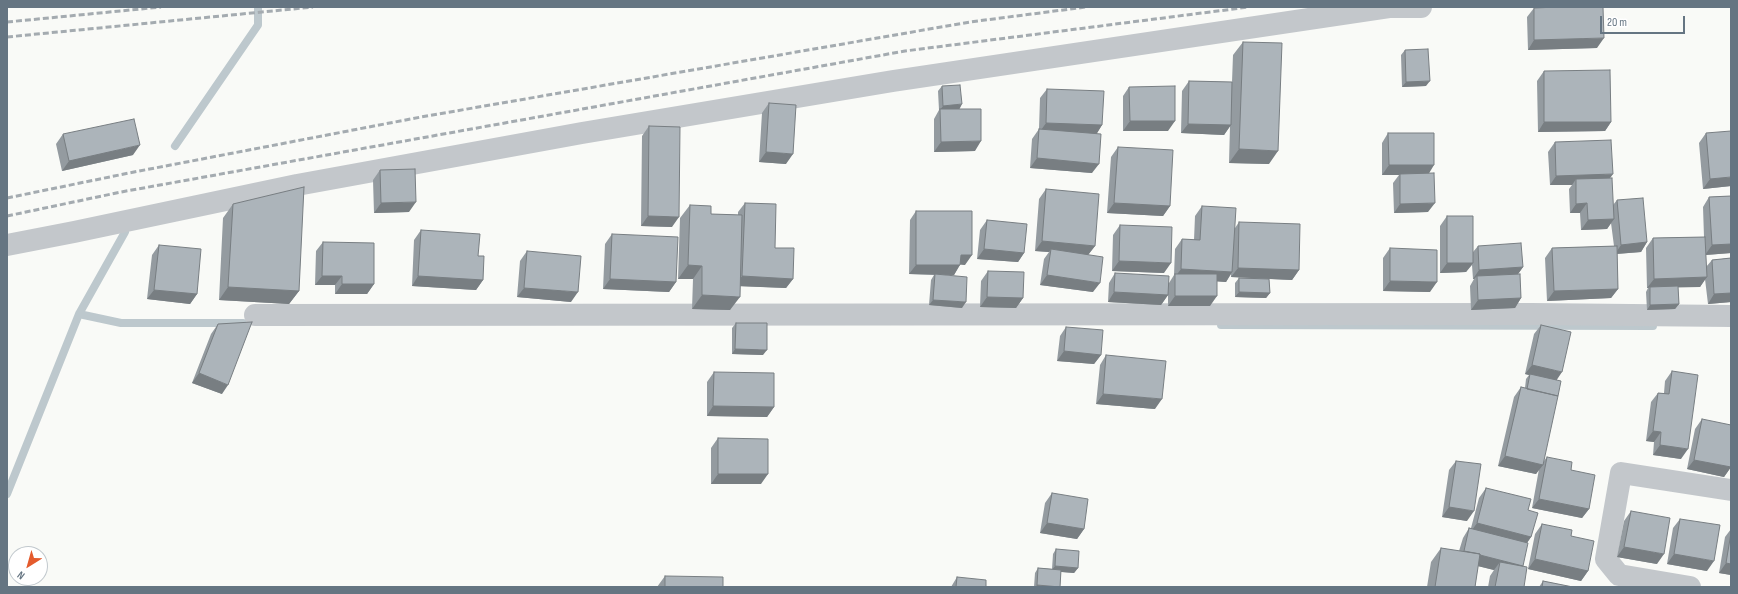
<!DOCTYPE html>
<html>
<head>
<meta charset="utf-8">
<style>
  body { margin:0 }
  #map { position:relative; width:1738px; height:594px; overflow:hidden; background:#f9faf7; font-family:"Sofia Sans Condensed",sans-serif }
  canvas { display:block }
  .frame { position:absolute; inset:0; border:8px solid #657582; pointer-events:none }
  .north { position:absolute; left:8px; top:546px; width:40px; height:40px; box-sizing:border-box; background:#fff; border:1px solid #c1c8cd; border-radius:50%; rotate:217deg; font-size:11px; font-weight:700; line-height:16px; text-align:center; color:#657582 }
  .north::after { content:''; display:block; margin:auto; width:14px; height:18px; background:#e45b2d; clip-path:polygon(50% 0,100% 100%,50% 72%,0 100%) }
  .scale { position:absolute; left:1600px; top:16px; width:85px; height:18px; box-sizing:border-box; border:2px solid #657582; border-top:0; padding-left:5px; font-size:12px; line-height:14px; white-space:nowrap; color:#657582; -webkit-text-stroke:3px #fff; paint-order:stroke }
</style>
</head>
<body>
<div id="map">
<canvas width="1738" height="594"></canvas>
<div class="frame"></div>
<div class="north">N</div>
<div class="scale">20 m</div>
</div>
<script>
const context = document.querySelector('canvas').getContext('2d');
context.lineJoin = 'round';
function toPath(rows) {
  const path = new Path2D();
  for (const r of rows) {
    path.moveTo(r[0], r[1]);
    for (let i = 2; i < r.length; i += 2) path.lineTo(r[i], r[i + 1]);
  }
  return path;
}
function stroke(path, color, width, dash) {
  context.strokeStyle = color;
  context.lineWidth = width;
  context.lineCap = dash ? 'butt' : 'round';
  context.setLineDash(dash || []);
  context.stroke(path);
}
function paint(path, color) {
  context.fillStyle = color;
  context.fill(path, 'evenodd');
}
const stream = toPath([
  [175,146,258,25,258,7],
  [79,314,121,323,243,323],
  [1221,325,1653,326],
  [7,494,79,314,125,232]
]);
const minor = toPath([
  [7,245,74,232,297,185,582,133,893,81,1389,7,1421,7],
  [255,315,1532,314,1731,316],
  [1690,587,1619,575,1606,559,1621,473,1731,490]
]);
const rail = toPath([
  [7,22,161,7],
  [7,37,313,7],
  [7,198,129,173,421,117,970,22,1086,7],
  [7,216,121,192,905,51,1249,7]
]);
const wall = toPath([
  [1534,8,1597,48,1528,50,1527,17],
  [1243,42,1269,164,1229,163,1230,126,1224,135,1181,133,1182,91,1189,81,1232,82,1233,55],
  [1405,50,1426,86,1402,87,1401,55],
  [1544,71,1611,122,1605,131,1538,132,1537,81],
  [942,86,959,109,975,151,934,152,934,119,939,110,938,91],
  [1129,87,1168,131,1123,131,1123,96],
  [1047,89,1102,125,1096,134,1092,173,1030,168,1032,139,1039,129,1040,98],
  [769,103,786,164,759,162,762,113],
  [649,126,672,227,641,226,642,136],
  [1388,133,1429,173,1428,212,1394,213,1393,183,1399,175,1382,175,1382,143],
  [1706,133,1731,186,1703,189,1699,143],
  [63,134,133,155,62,171,56,144],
  [1555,142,1610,178,1613,205,1617,200,1647,242,1641,252,1617,254,1618,289,1611,298,1547,301,1545,258,1552,248,1614,246,1611,223,1607,229,1581,230,1580,213,1570,213,1569,189,1572,185,1550,185,1548,152],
  [1118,147,1170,206,1163,216,1107,213,1111,157],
  [380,170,409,212,374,213,373,180],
  [1046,189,1095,246,1088,255,1093,292,1040,285,1044,259,1049,252,1035,251,1039,199],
  [1731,196,1731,253,1706,255,1706,267,1712,260,1731,258,1731,302,1708,304,1705,279,1700,287,1678,287,1679,304,1675,309,1647,310,1646,292,1648,288,1647,288,1646,248,1653,238,1704,237,1703,207,1709,197],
  [745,203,775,248,793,279,786,288,740,286,730,310,692,309,693,279,678,279,680,218,690,205,711,214,738,215,738,212],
  [233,204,299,291,289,304,219,300,223,218],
  [1202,206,1235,228,1239,222,1299,270,1292,280,1269,279,1270,293,1266,298,1235,297,1235,283,1239,278,1256,278,1231,277,1231,274,1226,282,1217,281,1210,306,1168,306,1168,295,1161,305,1108,302,1109,283,1115,273,1169,283,1174,275,1175,249,1182,239,1194,240,1195,216],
  [916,211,965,265,960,264,954,275,937,275,962,308,929,305,931,280,934,275,909,274,910,220],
  [1447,216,1473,252,1478,246,1523,267,1518,274,1521,298,1515,308,1471,310,1470,286,1474,279,1473,279,1472,265,1466,272,1440,273,1440,226],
  [987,220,1024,253,1018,262,977,259,980,230],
  [1120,225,1164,273,1112,271,1113,235],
  [421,230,478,256,483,280,476,290,412,286,414,240],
  [612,234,676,282,669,292,603,289,605,244],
  [323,242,374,284,367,294,335,294,335,285,315,285,316,251],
  [159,245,197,294,190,304,147,299,152,255],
  [1390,248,1430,292,1383,291,1383,258],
  [527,251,571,302,517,297,520,261],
  [988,271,1023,298,1016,308,980,307,981,281],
  [736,323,763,355,732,354,732,328],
  [218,324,222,394,192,383,211,334],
  [1541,325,1557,380,1543,462,1547,457,1571,470,1589,509,1582,518,1532,508,1539,469,1536,474,1498,466,1514,397,1521,387,1525,388,1526,379,1529,375,1525,374,1534,334],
  [1066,327,1101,355,1094,364,1057,361,1060,336],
  [1106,355,1155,409,1096,404,1100,365],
  [1672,371,1681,459,1653,455,1654,442,1646,441,1651,402,1658,393,1664,393,1665,381],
  [714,372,774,407,767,417,707,416,707,382],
  [1702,419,1731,467,1724,477,1687,469,1695,429],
  [718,438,761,484,711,484,711,448],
  [1456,461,1467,521,1442,517,1449,470],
  [1486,488,1528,510,1531,537,1527,543,1522,566,1524,587,1488,587,1490,576,1494,570,1478,566,1475,587,1427,587,1431,562,1441,548,1459,551,1463,538,1469,528,1471,528,1479,498],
  [1052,493,1084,529,1077,539,1040,533,1045,503],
  [1631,511,1657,564,1617,557,1624,521],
  [1680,519,1707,571,1667,564,1673,528],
  [1542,524,1571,536,1588,571,1581,581,1528,569,1535,534],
  [1731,529,1731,575,1719,573,1725,537],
  [1056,549,1078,568,1074,573,1061,572,1060,587,1034,587,1035,573,1038,568,1052,569,1053,554],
  [665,576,723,587,657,587],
  [957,577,986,587,951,587],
  [1543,581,1573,587,1539,587]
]);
const shadedWall = toPath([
  [1604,38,1597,48,1528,50,1534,40],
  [1430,81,1426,86,1402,87,1406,82],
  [962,104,959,110,940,110,943,106],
  [1130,121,1175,121,1168,131,1123,131],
  [1544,122,1611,122,1605,131,1538,132],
  [1046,123,1102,125,1096,135,1039,133],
  [1188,124,1231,125,1224,135,1181,133],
  [981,141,975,151,934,152,941,142],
  [140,145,133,155,62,171,69,161],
  [1239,149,1278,151,1269,164,1229,163],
  [766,152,793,154,786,164,759,162],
  [1037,158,1099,164,1092,173,1030,168],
  [1389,165,1434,165,1428,175,1400,174,1399,175,1382,175],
  [1613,174,1606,184,1576,179,1572,185,1550,185,1556,176],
  [1731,177,1731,186,1703,189,1710,179],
  [416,202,409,212,374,213,381,203],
  [1114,203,1170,206,1163,216,1107,213],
  [1435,203,1428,212,1394,213,1400,204],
  [1587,203,1580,213,1570,213,1576,204],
  [648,216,679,217,672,227,641,226],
  [1614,219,1607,229,1581,230,1588,220],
  [1042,241,1095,246,1088,255,1051,249,1049,252,1035,251],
  [1647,242,1641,252,1615,254,1621,245],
  [1731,244,1731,253,1705,255,1712,245],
  [984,249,1024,253,1018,262,977,259],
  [961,255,972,255,965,265,954,264],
  [1119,261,1171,263,1164,273,1112,271],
  [1447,263,1473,263,1466,272,1440,273],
  [688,265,702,266,693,279,678,279],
  [916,265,960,265,954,275,909,274],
  [1523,267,1516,277,1477,276,1474,279,1473,279,1479,270],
  [1238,268,1299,270,1292,280,1231,277],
  [1181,269,1232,272,1226,282,1175,279,1175,277],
  [1047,275,1100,283,1093,292,1040,285],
  [322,276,342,276,335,285,315,285],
  [418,276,483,280,476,290,412,286],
  [742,276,793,279,786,288,735,286],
  [1707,277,1700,287,1650,288,1650,287,1648,288,1647,288,1654,279],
  [610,279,676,282,669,292,603,289],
  [1390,281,1437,282,1430,292,1383,291],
  [342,284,374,284,367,294,335,294],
  [228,287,299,291,289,304,219,300],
  [524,288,578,292,571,302,517,297],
  [1618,289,1611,298,1547,301,1554,291],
  [154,290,197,294,190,304,147,299],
  [1114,292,1168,295,1161,305,1108,302],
  [1239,292,1270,293,1266,298,1235,297],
  [1731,293,1731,302,1708,304,1714,294],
  [702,295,740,297,730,310,692,309],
  [1175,296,1217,296,1210,306,1168,306],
  [987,297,1023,298,1016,308,980,307],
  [1521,298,1515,308,1471,310,1478,300],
  [933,300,966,302,962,308,929,305],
  [1679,304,1675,309,1647,310,1650,305],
  [735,349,767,350,763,355,732,354],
  [1064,351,1101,355,1094,364,1057,361],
  [1532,365,1562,372,1556,381,1530,374,1529,375,1525,374],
  [199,373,228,385,222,394,192,383],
  [1103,394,1162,399,1155,409,1096,404],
  [713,406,774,407,767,417,707,416],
  [1653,431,1661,432,1654,442,1646,441],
  [1660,445,1688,449,1681,459,1653,455],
  [1505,456,1543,465,1536,474,1498,466],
  [1694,460,1731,467,1724,477,1687,469],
  [718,474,768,474,761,484,711,484],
  [1539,499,1589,509,1582,518,1532,508],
  [1449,507,1474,511,1467,521,1442,517],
  [1047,523,1084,529,1077,539,1040,533],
  [1477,523,1531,537,1524,547,1470,533],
  [1624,547,1664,554,1657,564,1617,557],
  [1464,551,1523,566,1516,575,1500,562,1494,570,1457,561],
  [1674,554,1714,561,1707,571,1667,564],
  [1535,559,1588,571,1581,581,1528,569],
  [1726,563,1731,564,1731,575,1719,573],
  [1055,566,1078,568,1074,573,1051,571],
  [1037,585,1060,587,1035,587]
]);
const building = toPath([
  [1558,7,1603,7,1604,38,1534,40,1534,8,1558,7],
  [1243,42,1282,43,1278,151,1239,149,1243,42],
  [1428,49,1430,81,1406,82,1405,50,1428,49],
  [1610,70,1611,122,1544,122,1544,71,1610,70],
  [1189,81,1232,82,1231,125,1188,124,1189,81],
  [960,85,962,104,943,106,942,86,960,85],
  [1175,86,1175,121,1130,121,1129,87,1175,86],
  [1047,89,1104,91,1102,125,1046,123,1047,89],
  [769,103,796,105,793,154,766,152,769,103],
  [940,109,981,109,981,141,941,142,940,109],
  [134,119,140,145,69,161,63,134,134,119],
  [649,126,680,127,679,217,648,216,649,126],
  [1039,129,1101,134,1099,164,1037,158,1039,129],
  [1731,131,1731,177,1710,179,1706,133,1731,131],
  [1388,133,1434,133,1434,165,1389,165,1388,133],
  [1611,140,1613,174,1556,176,1555,142,1611,140],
  [1118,147,1173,150,1170,206,1114,203,1118,147],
  [415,169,416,202,381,203,380,170,415,169],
  [1434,173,1435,203,1400,204,1400,174,1434,173],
  [1612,178,1614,219,1588,220,1587,203,1576,204,1576,179,1612,178],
  [304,187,299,291,228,287,233,204,304,187],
  [1046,189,1099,194,1095,246,1042,241,1046,189],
  [1731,196,1731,244,1712,245,1709,197,1731,196],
  [1643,198,1647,242,1621,245,1617,200,1643,198],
  [745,203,776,204,775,248,794,248,793,279,742,276,745,203],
  [690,205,711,206,711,214,742,215,740,297,702,295,702,266,688,265,690,205],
  [1202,206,1236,208,1232,272,1181,269,1182,239,1200,240,1202,206],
  [916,211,972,211,972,255,961,255,960,265,916,265,916,211],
  [1447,216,1473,216,1473,263,1447,263,1447,216],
  [987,220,1027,224,1024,253,984,249,987,220],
  [1239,222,1300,224,1299,270,1238,268,1239,222],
  [1120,225,1172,227,1171,263,1119,261,1120,225],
  [421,230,480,234,478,256,484,256,483,280,418,276,421,230],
  [612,234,678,237,676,282,610,279,612,234],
  [1705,237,1707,277,1654,279,1653,238,1705,237],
  [323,242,374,243,374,284,342,284,342,276,322,276,323,242],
  [1521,243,1523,267,1479,270,1478,246,1521,243],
  [159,245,201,249,197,294,154,290,159,245],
  [1617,246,1618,289,1554,291,1552,248,1617,246],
  [1390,248,1437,250,1437,282,1390,281,1390,248],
  [1051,249,1103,257,1100,283,1047,275,1051,249],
  [527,251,581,256,578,292,524,288,527,251],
  [1731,258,1731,293,1714,294,1712,260,1731,258],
  [988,271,1024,272,1023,298,987,297,988,271],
  [1115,273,1169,276,1168,295,1114,292,1115,273],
  [935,274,967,277,966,302,933,300,935,274],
  [1175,274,1217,274,1217,296,1175,296,1175,274],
  [1520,274,1521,298,1478,300,1477,276,1520,274],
  [1239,278,1269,279,1270,293,1239,292,1239,278],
  [1678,286,1679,304,1650,305,1650,287,1678,286],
  [252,322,228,385,199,373,218,324,252,322],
  [736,323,767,323,767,350,735,349,736,323],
  [1541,325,1571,332,1562,372,1532,365,1541,325],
  [1066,327,1103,330,1101,355,1064,351,1066,327],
  [1106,355,1166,361,1162,399,1103,394,1106,355],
  [1672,371,1698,375,1688,449,1660,445,1661,432,1653,431,1658,393,1669,394,1672,371],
  [714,372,774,373,774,407,713,406,714,372],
  [1530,374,1561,381,1558,396,1527,389,1530,374],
  [1521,387,1558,396,1543,465,1505,456,1521,387],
  [1702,419,1731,425,1731,467,1694,460,1702,419],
  [718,438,768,439,768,474,718,474,718,438],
  [1547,457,1572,462,1571,470,1595,475,1589,509,1539,499,1547,457],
  [1456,461,1481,464,1474,511,1449,507,1456,461],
  [1486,488,1531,499,1528,510,1538,513,1531,537,1477,523,1486,488],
  [1052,493,1088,499,1084,529,1047,523,1052,493],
  [1631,511,1670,518,1664,554,1624,547,1631,511],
  [1680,519,1720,525,1714,561,1674,554,1680,519],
  [1542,524,1572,530,1571,536,1594,541,1588,571,1535,559,1542,524],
  [1469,528,1528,543,1523,566,1480,555,1480,554,1464,551,1469,528],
  [1731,533,1731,564,1726,563,1731,533],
  [1441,548,1480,554,1475,587,1435,587,1441,548],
  [1056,549,1079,551,1078,568,1055,566,1056,549],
  [1500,562,1527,567,1524,587,1495,587,1500,562],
  [1038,568,1061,570,1060,587,1037,585,1038,568],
  [665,576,723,577,723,587,665,587,665,576],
  [957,577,986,580,986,587,956,587,957,577],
  [1543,581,1573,587,1542,587,1543,581]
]);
stroke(stream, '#bdc8cd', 8);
stroke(minor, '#c3c7cb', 22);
stroke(rail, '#a4abb0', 3, [6, 3]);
paint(wall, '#949ba0');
paint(shadedWall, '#787e82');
paint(building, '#acb4ba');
stroke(building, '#787e82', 1);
</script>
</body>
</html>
